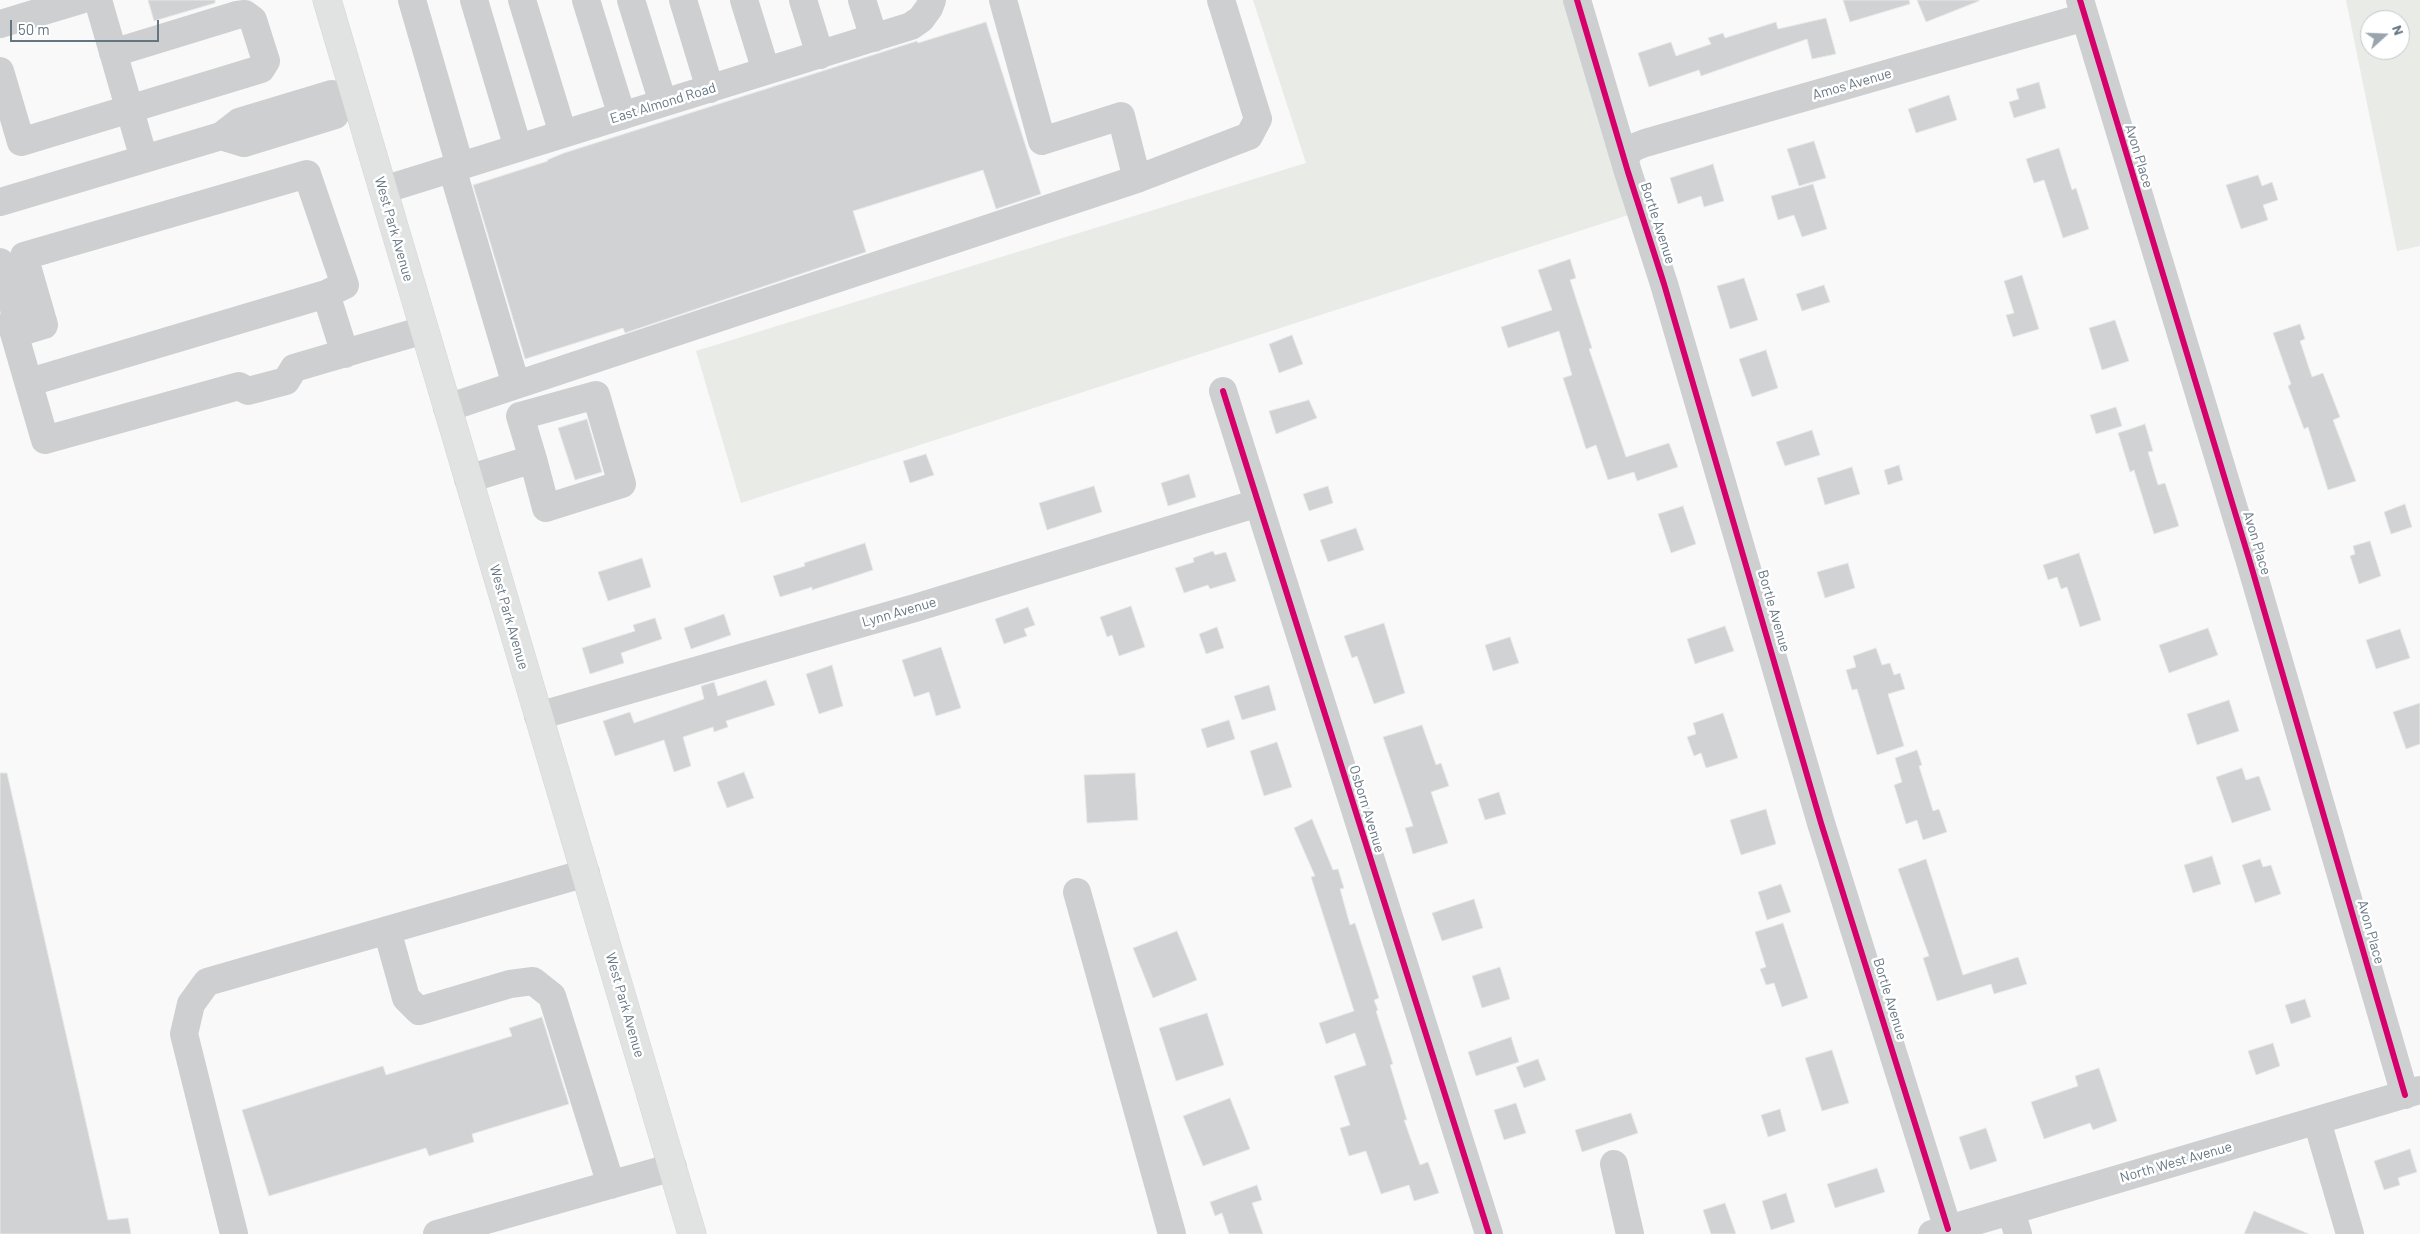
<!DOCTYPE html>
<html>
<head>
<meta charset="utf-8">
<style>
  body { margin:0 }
  #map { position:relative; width:2420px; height:1234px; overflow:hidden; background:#f9f9f9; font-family:Barlow,sans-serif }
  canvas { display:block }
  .north { position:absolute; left:2360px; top:10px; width:50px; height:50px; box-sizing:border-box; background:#fff; border:1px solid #c1c8cd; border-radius:50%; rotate:70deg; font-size:14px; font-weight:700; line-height:20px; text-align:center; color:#657683 }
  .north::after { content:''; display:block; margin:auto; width:18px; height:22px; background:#99a4ac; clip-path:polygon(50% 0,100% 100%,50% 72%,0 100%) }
  .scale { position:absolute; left:10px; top:20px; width:149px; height:22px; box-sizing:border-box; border:2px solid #657683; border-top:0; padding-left:6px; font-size:15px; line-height:18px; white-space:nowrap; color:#657683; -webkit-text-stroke:4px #fff; paint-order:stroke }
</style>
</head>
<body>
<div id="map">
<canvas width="2420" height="1234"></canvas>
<div class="north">N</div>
<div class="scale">50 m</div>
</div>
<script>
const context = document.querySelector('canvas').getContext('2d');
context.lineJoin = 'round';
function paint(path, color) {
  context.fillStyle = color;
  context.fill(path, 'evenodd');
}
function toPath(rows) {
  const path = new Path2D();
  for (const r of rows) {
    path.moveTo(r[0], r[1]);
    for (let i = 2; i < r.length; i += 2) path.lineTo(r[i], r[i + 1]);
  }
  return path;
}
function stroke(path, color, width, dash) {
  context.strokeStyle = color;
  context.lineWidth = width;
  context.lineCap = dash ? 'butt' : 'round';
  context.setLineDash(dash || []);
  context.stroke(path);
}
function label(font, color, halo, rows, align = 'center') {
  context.font = font + ' Barlow,sans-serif';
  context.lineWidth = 5;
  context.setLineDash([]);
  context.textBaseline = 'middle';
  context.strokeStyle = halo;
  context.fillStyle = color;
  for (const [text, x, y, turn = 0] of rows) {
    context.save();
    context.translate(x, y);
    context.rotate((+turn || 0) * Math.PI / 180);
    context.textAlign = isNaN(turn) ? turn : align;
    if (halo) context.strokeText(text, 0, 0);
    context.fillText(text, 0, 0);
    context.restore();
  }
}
const green = toPath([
  [1253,0,1583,0,1647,209,741,503,696,351,1306,163],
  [2346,0,2420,0,2420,246,2397,251],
  [2370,20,2400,20,2400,50,2370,50]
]);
const building = toPath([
  [148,0,215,0,215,3,154,21,148,0],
  [1843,0,1909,0,1910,4,1850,22,1843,0],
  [1917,0,1979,0,1979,1,1926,22,1917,0],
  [1826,18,1836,54,1812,59,1807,39,1701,76,1699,70,1649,87,1638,53,1671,42,1676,56,1711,44,1708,38,1723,33,1725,38,1776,22,1778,29,1826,18],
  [986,22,1041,194,996,209,983,170,853,211,866,252,625,333,623,328,525,359,473,185,548,161,547,160,564,153,917,41,918,43,986,22],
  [2039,82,2046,108,2014,118,2009,102,2019,99,2016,89,2039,82],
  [1949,95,1957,120,1916,133,1908,109,1949,95],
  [1814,141,1826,178,1799,186,1787,149,1814,141],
  [2059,148,2072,190,2076,188,2089,229,2063,238,2044,180,2034,183,2026,159,2059,148],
  [1713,164,1724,201,1704,207,1701,196,1678,204,1670,178,1713,164],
  [2258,175,2262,186,2272,182,2278,200,2263,205,2268,220,2241,229,2226,185,2258,175],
  [1813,184,1827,229,1802,237,1794,215,1778,220,1771,196,1813,184],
  [1570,259,1576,278,1570,280,1592,348,1589,349,1626,457,1669,443,1678,467,1637,481,1634,472,1608,480,1596,445,1586,449,1563,378,1572,375,1559,331,1508,348,1501,327,1552,310,1538,270,1570,259],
  [2022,275,2039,329,2013,337,2006,315,2014,313,2004,281,2022,275],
  [1744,278,1758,320,1730,329,1717,286,1744,278],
  [1824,285,1830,302,1802,311,1796,294,1824,285],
  [2115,320,2129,361,2102,370,2089,328,2115,320],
  [2300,324,2305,339,2300,341,2312,377,2323,373,2340,417,2333,420,2356,481,2328,490,2308,427,2304,429,2288,386,2291,384,2273,333,2300,324],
  [1292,335,1303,364,1279,373,1269,344,1292,335],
  [1766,350,1778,388,1752,397,1739,359,1766,350],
  [1309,400,1317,418,1276,434,1269,411,1309,400],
  [2116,407,2122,426,2096,434,2090,415,2116,407],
  [587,419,602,472,575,480,558,428,587,419],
  [2145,424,2153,451,2148,452,2158,485,2165,483,2179,526,2154,534,2134,470,2130,472,2118,433,2145,424],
  [1812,430,1820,455,1785,466,1776,442,1812,430],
  [926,454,934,475,910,483,903,461,926,454],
  [1899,465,1903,480,1888,485,1884,470,1899,465],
  [1852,467,1860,494,1825,505,1817,478,1852,467],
  [1189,474,1196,497,1168,506,1161,483,1189,474],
  [1094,486,1102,512,1047,530,1039,503,1094,486],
  [1328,486,1333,503,1309,511,1303,494,1328,486],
  [2405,504,2412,527,2391,534,2384,512,2405,504],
  [1683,506,1696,544,1671,553,1658,514,1683,506],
  [1356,528,1364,550,1328,562,1320,540,1356,528],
  [2370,541,2381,576,2359,584,2350,556,2355,554,2353,546,2370,541],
  [865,543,873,570,812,590,812,587,780,597,773,576,805,566,804,563,865,543],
  [1213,551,1215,555,1226,552,1236,581,1210,589,1208,585,1184,593,1175,568,1194,562,1193,558,1213,551],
  [2079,553,2101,620,2080,627,2067,587,2061,589,2057,577,2048,580,2043,565,2079,553],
  [642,558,651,587,608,601,598,572,642,558],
  [1848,563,1855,588,1825,598,1817,572,1848,563],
  [1131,606,1145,647,1119,656,1112,635,1107,637,1100,617,1131,606],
  [1028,607,1035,625,1024,629,1027,636,1004,644,995,619,1028,607],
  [724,614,731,635,691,649,684,628,724,614],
  [655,618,662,639,621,653,624,663,590,674,582,648,635,631,633,625,655,618],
  [1384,623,1405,693,1374,704,1357,656,1352,658,1344,636,1384,623],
  [1725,626,1734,651,1695,664,1687,639,1725,626],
  [1217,627,1224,648,1206,654,1199,634,1217,627],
  [2208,628,2218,655,2169,673,2159,645,2208,628],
  [2400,629,2410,658,2376,669,2366,640,2400,629],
  [1510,637,1519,663,1493,671,1485,645,1510,637],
  [941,647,961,708,936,716,929,692,914,697,902,660,941,647],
  [1876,648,1882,665,1890,663,1894,675,1900,673,1905,689,1888,694,1904,746,1877,755,1857,689,1852,690,1846,670,1856,667,1853,656,1876,648],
  [832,665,843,706,819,714,806,674,832,665],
  [766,680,775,705,726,721,728,727,714,732,713,727,683,737,691,766,674,772,664,740,615,756,603,721,630,712,634,723,704,699,701,686,714,682,718,696,766,680],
  [1269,685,1276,710,1242,720,1234,696,1269,685],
  [2229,700,2239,731,2197,745,2187,714,2229,700],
  [2420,703,2420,744,2406,749,2393,712,2420,703],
  [1723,713,1738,758,1706,768,1701,753,1694,756,1687,737,1696,734,1693,723,1723,713],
  [1229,720,1235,739,1207,748,1201,729,1229,720],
  [1422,725,1436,765,1441,763,1449,786,1431,792,1448,843,1413,854,1405,828,1413,826,1383,737,1422,725],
  [1277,742,1292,787,1264,796,1250,751,1277,742],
  [1917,750,1922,765,1919,766,1933,811,1939,809,1947,832,1923,840,1917,820,1906,824,1894,785,1902,782,1895,758,1917,750],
  [2242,768,2246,780,2259,776,2271,810,2232,823,2216,777,2242,768],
  [744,772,754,798,727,808,717,782,744,772],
  [0,773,7,773,108,1220,128,1218,131,1234,0,1234,0,773],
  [1135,773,1138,820,1087,823,1084,775,1135,773],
  [1499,792,1506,814,1485,820,1478,799,1499,792],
  [1766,809,1776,844,1741,855,1730,820,1766,809],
  [1312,819,1333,870,1338,869,1344,888,1340,889,1350,925,1355,923,1379,998,1374,1000,1378,1010,1376,1011,1393,1064,1390,1065,1407,1120,1404,1120,1420,1165,1428,1162,1439,1193,1414,1201,1409,1185,1381,1194,1366,1151,1349,1156,1340,1128,1350,1125,1334,1076,1366,1065,1355,1033,1326,1044,1319,1023,1354,1011,1311,877,1315,876,1294,828,1312,819],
  [2212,856,2221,884,2193,893,2184,865,2212,856],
  [1926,859,1963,975,2018,957,2027,984,1994,994,1991,984,1937,1001,1923,958,1929,956,1898,869,1926,859],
  [2260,859,2263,867,2271,865,2281,894,2255,903,2242,865,2260,859],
  [1781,884,1791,912,1767,920,1758,892,1781,884],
  [1474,899,1483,928,1442,941,1432,913,1474,899],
  [1783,923,1808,998,1782,1007,1774,983,1766,985,1760,969,1766,967,1755,932,1783,923],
  [1177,931,1197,980,1153,998,1133,948,1177,931],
  [1500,967,1510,999,1482,1008,1472,976,1500,967],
  [2305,999,2311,1017,2291,1024,2285,1005,2305,999],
  [1207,1013,1224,1065,1176,1081,1159,1028,1207,1013],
  [542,1017,569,1104,472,1134,474,1142,429,1156,426,1148,269,1196,242,1110,383,1066,386,1075,512,1036,509,1028,542,1017],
  [1511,1037,1519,1062,1476,1076,1468,1052,1511,1037],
  [2273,1043,2280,1066,2256,1075,2248,1051,2273,1043],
  [1832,1050,1849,1103,1822,1111,1805,1058,1832,1050],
  [1538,1059,1546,1080,1524,1088,1516,1067,1538,1059],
  [2099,1068,2117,1121,2093,1130,2090,1123,2044,1139,2031,1102,2078,1086,2075,1076,2099,1068],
  [1230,1098,1250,1149,1203,1166,1183,1116,1230,1098],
  [1516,1103,1526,1133,1504,1140,1494,1110,1516,1103],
  [1780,1109,1786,1131,1768,1137,1761,1115,1780,1109],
  [1631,1113,1638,1133,1582,1152,1575,1130,1631,1113],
  [1986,1128,1997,1161,1970,1170,1959,1137,1986,1128],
  [2410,1149,2417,1172,2398,1178,2400,1185,2384,1190,2374,1161,2410,1149],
  [1877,1168,1885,1192,1835,1208,1827,1184,1877,1168],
  [1257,1185,1262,1200,1252,1203,1263,1234,1229,1234,1222,1213,1215,1216,1210,1202,1257,1185],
  [1786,1193,1795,1222,1771,1230,1762,1201,1786,1193],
  [1725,1203,1736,1234,1711,1234,1703,1210,1725,1203],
  [2254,1211,2309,1234,2244,1234,2254,1211]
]);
const minor = toPath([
  [98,0,144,159],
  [412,0,460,166],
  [474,0,518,148],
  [522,0,563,134],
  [586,0,622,116],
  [631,0,663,103],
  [683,0,710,89],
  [744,0,766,71],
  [803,0,820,55],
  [862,0,874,38],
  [1003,0,1042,141,1121,116,1137,179],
  [1577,0,1628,172,1664,284,1821,823,1948,1229],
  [2080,0,2250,562,2405,1095],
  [0,24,80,0],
  [0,71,21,142,261,69,266,61,253,20,245,14,237,15,113,53],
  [221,136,239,122,332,94,343,101,356,99],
  [1625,158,1632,148,1645,143,2085,17],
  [452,168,516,385],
  [383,190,911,26,921,19,929,8,932,0],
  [0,202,221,136,244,143,335,115,343,101],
  [0,262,15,312,12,326,45,440,239,386,248,391,286,381,294,368,424,330],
  [15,334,44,325,24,256,307,174,345,285,326,294,345,354],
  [30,382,326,294],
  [1223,391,1489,1234],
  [447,408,1137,179,1249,136,1258,119,1221,0],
  [468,479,533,459,520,416,596,395,622,484,546,508,533,459],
  [538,716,915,608,1258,503],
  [1077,892,1172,1234],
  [387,930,406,998,419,1011,510,984,533,981,552,996,611,1185],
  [2317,1121,2350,1234],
  [1614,1164,1630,1234],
  [2011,1211,2018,1234],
  [234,1234,184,1034,191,1004,207,982,586,873],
  [437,1234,673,1167],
  [1932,1234,2420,1090]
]);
const major = toPath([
  [327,0,692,1234]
]);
const cycleway = toPath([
  [1577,0,1628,172,1664,284,1821,823,1948,1229],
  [2080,0,2250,562,2405,1095],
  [1223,391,1489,1234]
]);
const streetNames = [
  ["Amos Avenue",1852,84,-16],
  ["East Almond Road",663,103,-17],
  ["Avon Place",2139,156,73],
  ["Bortle Avenue",1658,223,72],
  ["West Park Avenue",394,229,74],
  ["Avon Place",2257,543,73],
  ["Bortle Avenue",1774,611,74],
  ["Lynn Avenue",899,612,-16],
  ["West Park Avenue",509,617,74],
  ["Osborn Avenue",1367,809,73],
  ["Avon Place",2371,932,74],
  ["Bortle Avenue",1890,999,73],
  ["West Park Avenue",625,1005,74],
  ["North West Avenue",2176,1162,-16]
];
paint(green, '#e8ebe6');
paint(building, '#d0d2d3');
stroke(building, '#e8e8e8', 1);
stroke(major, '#d5d6d7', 29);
stroke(minor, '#cecfd0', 28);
stroke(major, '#e1e2e2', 28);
stroke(cycleway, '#d6006c', 6);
label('14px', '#657683', '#fff', streetNames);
</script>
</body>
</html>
